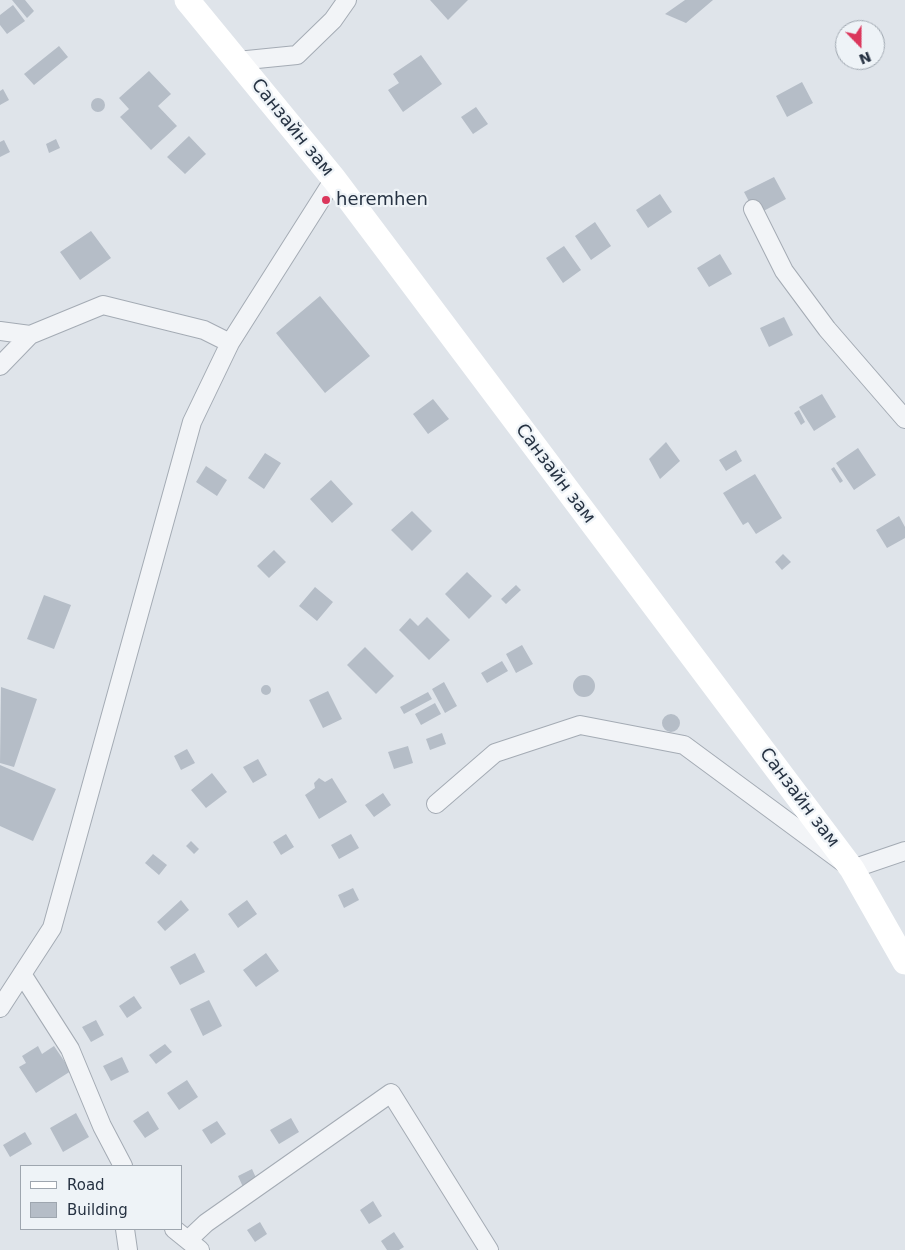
<!DOCTYPE html>
<html>
<head>
<meta charset="utf-8">
<style>
  body { margin:0 }
  #map { position:relative; width:905px; height:1250px; overflow:hidden; background:#dfe4ea; font-family:"DejaVu Sans",sans-serif }
  canvas { display:block }
  .legend { position:absolute; left:20px; top:1165px; width:162px; height:65px; box-sizing:border-box; background:#eef3f7; border:1px solid #9ea6af; margin:0; padding:6px 9px; list-style:none; font-size:15px; color:#263242 }
  .legend li { display:flex; align-items:center; gap:10px; height:25px }
  .legend b { width:25px; border:1px solid #9ea6af }
  .north { position:absolute; left:835px; top:20px; width:50px; height:50px; box-sizing:border-box; background:#eef3f7; border:1px solid #9ea6af; border-radius:50%; rotate:158deg; font-size:14px; font-weight:700; line-height:20px; text-align:center; color:#263242 }
  .north::after { content:''; display:block; margin:auto; width:18px; height:22px; background:#db375c; clip-path:polygon(50% 0,100% 100%,50% 72%,0 100%) }
</style>
</head>
<body>
<div id="map">
<canvas width="905" height="1250"></canvas>
<ul class="legend">
<li><b style="height:6px;background:#fff"></b>Road</li>
<li><b style="height:14px;background:#b5bdc7"></b>Building</li>
</ul>
<div class="north">N</div>
</div>
<script>
const context = document.querySelector('canvas').getContext('2d');
context.lineJoin = 'round';
function paint(path, color) {
  context.fillStyle = color;
  context.fill(path, 'evenodd');
}
function toPath(rows) {
  const path = new Path2D();
  for (const r of rows) {
    if (r.length === 3) {
      path.moveTo(r[0] + r[2], r[1]);
      path.arc(r[0], r[1], r[2], 0, 2 * Math.PI);
      continue;
    }
    path.moveTo(r[0], r[1]);
    for (let i = 2; i < r.length; i += 2) path.lineTo(r[i], r[i + 1]);
  }
  return path;
}
function stroke(path, color, width, dash) {
  context.strokeStyle = color;
  context.lineWidth = width;
  context.lineCap = dash ? 'butt' : 'round';
  context.setLineDash(dash || []);
  context.stroke(path);
}
function label(font, color, halo, rows, align = 'center') {
  context.font = font + ' "DejaVu Sans",sans-serif';
  context.lineWidth = 4.5;
  context.setLineDash([]);
  context.textBaseline = 'middle';
  context.strokeStyle = halo;
  context.fillStyle = color;
  for (const [text, x, y, turn = 0] of rows) {
    context.save();
    context.translate(x, y);
    context.rotate((+turn || 0) * Math.PI / 180);
    context.textAlign = isNaN(turn) ? turn : align;
    if (halo) context.strokeText(text, 0, 0);
    context.fillText(text, 0, 0);
    context.restore();
  }
}
const building = toPath([
  [12,0,25,0,34,11,27,18],
  [430,0,468,0,448,20],
  [685,0,713,0,686,23,665,14],
  [13,5,25,21,7,34,0,25,0,15],
  [59,46,68,57,34,85,24,74],
  [421,55,442,84,403,112,388,90,399,83,393,74],
  [149,71,171,94,158,106,177,126,151,150,120,117,129,109,119,98],
  [802,82,813,103,787,117,776,96],
  [3,89,9,100,0,105,0,91],
  [98,105,7],
  [476,107,488,124,473,134,461,117],
  [189,136,206,154,185,174,167,157],
  [56,139,60,148,49,153,46,144],
  [4,140,10,152,0,157,0,142],
  [774,177,786,199,756,215,744,192],
  [660,194,672,212,648,228,636,210],
  [595,222,611,246,591,260,575,236],
  [91,231,111,258,80,280,60,252],
  [564,246,581,270,563,283,546,258],
  [720,254,732,274,709,287,697,268],
  [320,296,370,356,325,393,276,333],
  [784,317,793,335,769,347,760,328],
  [822,394,836,417,814,431,799,407],
  [433,399,449,419,428,434,413,414],
  [799,410,805,422,801,425,794,413],
  [666,442,680,461,660,479,649,459],
  [858,448,876,475,854,490,836,463],
  [736,450,742,461,726,471,719,460],
  [265,453,281,463,264,489,248,478],
  [206,466,227,480,217,496,196,482],
  [834,467,843,481,840,483,831,469],
  [755,474,782,518,756,534,748,522,743,525,723,493],
  [331,480,353,504,332,523,310,499],
  [412,511,432,531,412,551,391,530],
  [899,516,905,527,905,538,887,548,876,530],
  [274,550,286,562,269,578,257,566],
  [783,554,791,562,782,570,775,562],
  [467,572,492,596,469,619,445,594],
  [516,585,521,590,506,604,501,599],
  [315,587,333,602,317,621,299,606],
  [44,595,71,605,54,649,27,639],
  [427,617,450,640,429,660,399,630,410,618,418,626],
  [522,645,533,664,516,673,506,654],
  [365,647,394,676,376,694,347,665],
  [502,661,508,671,487,683,481,673],
  [584,686,11],
  [444,682,457,706,445,713,432,689],
  [266,690,5],
  [1,687,37,699,14,767,0,763],
  [328,691,342,719,323,728,309,700],
  [428,692,432,699,404,714,400,707],
  [435,703,441,714,421,725,415,714],
  [671,723,9],
  [442,733,446,744,430,750,426,739],
  [408,746,413,763,394,769,388,752],
  [187,749,195,763,181,770,174,756],
  [258,759,267,775,253,783,243,767],
  [0,765,56,789,33,841,0,826],
  [212,773,227,792,206,808,191,790],
  [319,778,325,782,332,778,347,802,319,819,305,795,315,788,314,783],
  [383,793,391,805,374,817,365,805],
  [286,834,294,847,281,855,273,842],
  [351,834,359,848,339,859,331,845],
  [191,841,199,849,194,854,186,846],
  [153,854,167,865,159,875,145,863],
  [353,888,359,900,344,908,338,895],
  [181,900,189,910,165,931,157,922],
  [247,900,257,914,238,928,228,914],
  [195,953,205,972,180,985,170,967],
  [266,953,279,971,256,987,243,970],
  [134,996,142,1008,127,1018,119,1006],
  [209,1000,222,1026,203,1036,190,1009],
  [96,1020,104,1035,91,1042,82,1027],
  [165,1044,172,1052,156,1064,149,1055],
  [38,1046,42,1054,54,1046,71,1071,36,1093,19,1067,26,1063,22,1056],
  [122,1057,129,1072,111,1081,103,1066],
  [187,1080,198,1097,179,1110,167,1093],
  [148,1111,159,1129,145,1138,133,1121],
  [76,1113,89,1137,63,1152,50,1128],
  [291,1118,299,1132,279,1144,270,1130],
  [217,1121,226,1134,211,1144,202,1130],
  [25,1132,32,1144,10,1157,3,1145],
  [252,1169,257,1180,243,1187,238,1176],
  [373,1201,382,1216,369,1224,360,1210],
  [260,1222,267,1234,255,1242,247,1230],
  [394,1232,404,1247,399,1250,387,1250,381,1241]
]);
const minor = toPath([
  [237,61,297,55,333,20,347,0],
  [753,209,784,271,827,329,905,419],
  [0,331,30,335,103,305,204,330,230,343],
  [0,366,30,335],
  [436,804,495,753,580,725,684,745,852,869,905,851],
  [22,974,70,1049,102,1126,123,1166],
  [0,1008,52,928,192,422,230,343,334,179],
  [125,1229,128,1250],
  [174,1229,200,1250],
  [188,1240,206,1223,391,1093,489,1250]
]);
const secondary = toPath([
  [187,0,334,179,852,869,905,962]
]);
const markers = [
  [326,200,5,"#db375c"]
];
const streetNames = [
  ["Санзайн зам",292,128,51],
  ["Санзайн зам",555,474,53],
  ["Санзайн зам",799,798,53]
];
const poiNames = [
  ["heremhen",336,200]
];
paint(building, '#b5bdc7');
stroke(minor, '#a4abb4', 20);
stroke(minor, '#f2f4f7', 18);
stroke(secondary, '#fff', 25);
for (const [x, y, r, color] of markers) {
  const dot = new Path2D();
  dot.arc(x, y, r, 0, 2 * Math.PI);
  context.fillStyle = color;
  context.fill(dot);
  stroke(dot, '#eef3f7', 2);
}
label('18px', '#263242', '#eef3f7', streetNames);
label('18px', '#263242', '#eef3f7', poiNames, 'left');
</script>
</body>
</html>
